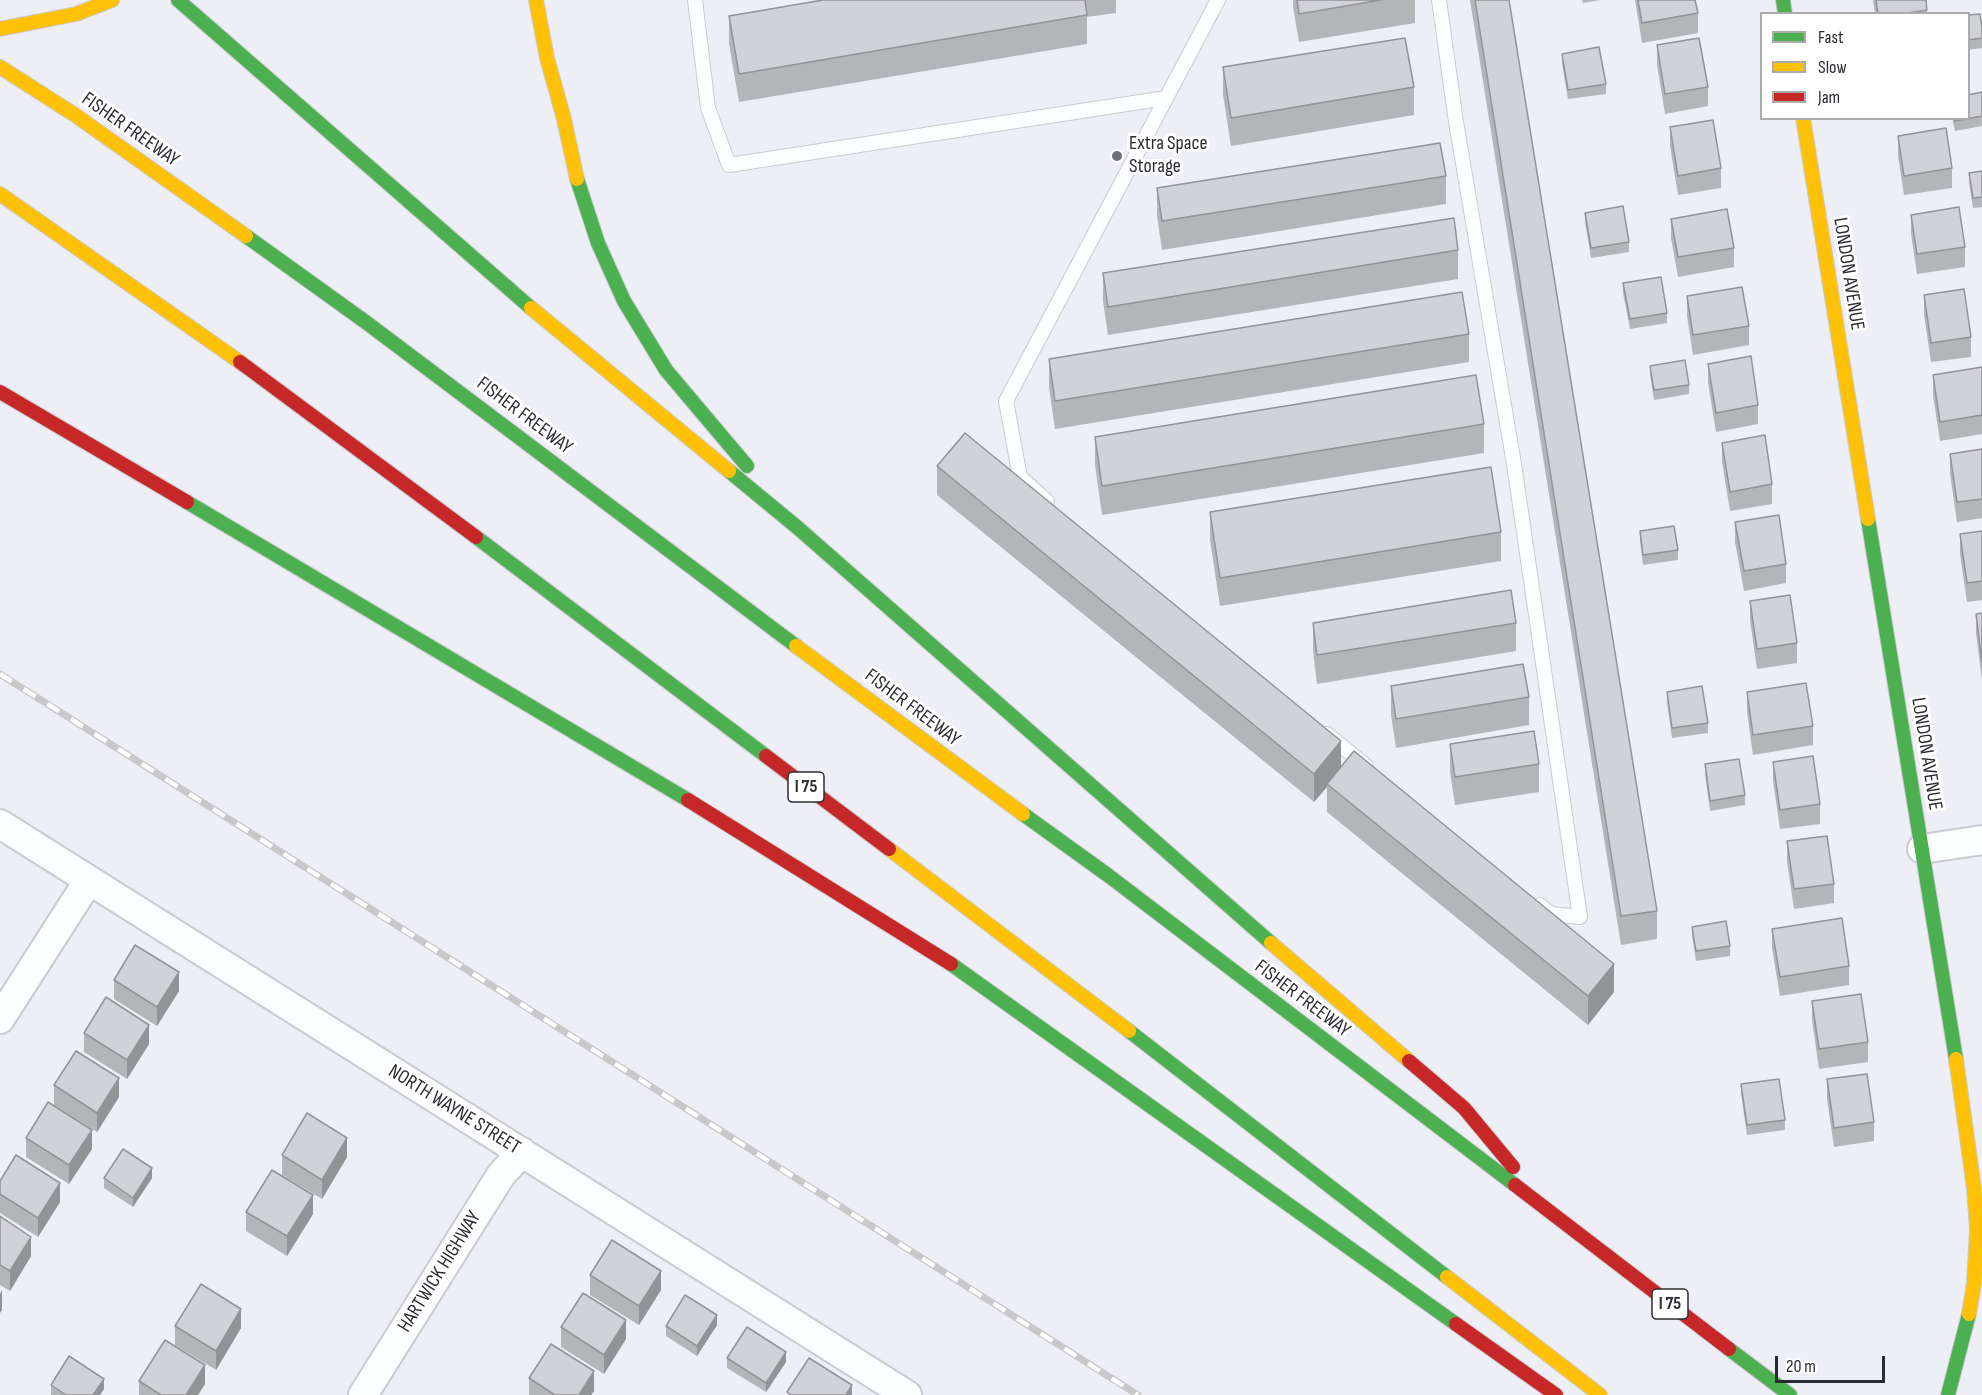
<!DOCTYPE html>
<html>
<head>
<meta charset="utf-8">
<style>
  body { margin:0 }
  #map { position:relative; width:1982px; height:1395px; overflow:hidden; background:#eeeff6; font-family:"Sofia Sans Condensed",sans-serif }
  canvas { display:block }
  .legend { position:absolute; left:1760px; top:12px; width:210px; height:108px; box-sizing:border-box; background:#fff; border:2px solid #aaabad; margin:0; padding:8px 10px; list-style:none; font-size:18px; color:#2b2c31 }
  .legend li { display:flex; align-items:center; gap:12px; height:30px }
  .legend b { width:30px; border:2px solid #aaabad }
  .scale { position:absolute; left:1775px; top:1356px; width:110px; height:27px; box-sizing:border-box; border:3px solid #2b2c31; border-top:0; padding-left:8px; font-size:18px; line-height:21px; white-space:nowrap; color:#2b2c31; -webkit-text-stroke:4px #fff; paint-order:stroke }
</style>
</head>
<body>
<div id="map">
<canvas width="1982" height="1395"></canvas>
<ul class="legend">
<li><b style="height:8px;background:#4caf50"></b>Fast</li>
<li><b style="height:8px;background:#ffc107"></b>Slow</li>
<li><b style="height:8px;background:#c62828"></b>Jam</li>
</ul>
<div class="scale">20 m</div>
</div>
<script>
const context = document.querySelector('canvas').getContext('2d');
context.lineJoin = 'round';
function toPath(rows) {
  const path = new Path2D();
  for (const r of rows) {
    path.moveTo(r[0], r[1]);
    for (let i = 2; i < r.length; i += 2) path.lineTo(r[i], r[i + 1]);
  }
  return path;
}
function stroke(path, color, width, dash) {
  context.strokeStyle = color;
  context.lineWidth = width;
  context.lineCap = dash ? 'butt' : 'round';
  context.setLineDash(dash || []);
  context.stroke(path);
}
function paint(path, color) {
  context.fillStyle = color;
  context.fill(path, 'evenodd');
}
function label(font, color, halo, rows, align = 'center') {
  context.font = font + ' "Sofia Sans Condensed",sans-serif';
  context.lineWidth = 6;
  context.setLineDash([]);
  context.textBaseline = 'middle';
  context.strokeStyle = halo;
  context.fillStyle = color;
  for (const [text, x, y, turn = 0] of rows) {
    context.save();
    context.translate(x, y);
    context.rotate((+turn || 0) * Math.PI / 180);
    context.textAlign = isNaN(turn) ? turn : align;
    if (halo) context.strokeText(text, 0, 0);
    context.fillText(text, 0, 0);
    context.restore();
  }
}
const lane = toPath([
  [695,0,708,108,729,165,1166,98],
  [1439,0,1456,122,1514,464,1580,917,1551,914,1540,905],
  [1047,501,1020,477,1006,401,1218,0],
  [1327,734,1366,766]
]);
const street = toPath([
  [0,824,907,1395],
  [1922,849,1982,840],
  [0,1019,89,880],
  [363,1395,501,1175,522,1152]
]);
const fast = toPath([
  [178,0,531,308],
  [1783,0,1785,14],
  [577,179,598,243,624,301,666,370,747,466],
  [246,236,367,323,796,646],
  [729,471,798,528,1271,943],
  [187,502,688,800],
  [1868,519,1956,1059],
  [476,537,766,756],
  [1023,814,1109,876,1515,1185],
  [951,964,1456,1324],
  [1129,1031,1447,1277],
  [1729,1349,1790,1395],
  [1948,1395,1969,1314]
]);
const slow = toPath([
  [536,0,547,58,564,119,577,179],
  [0,29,76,14,112,0],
  [0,67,75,115,246,236],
  [1803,118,1868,519],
  [0,194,240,362],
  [531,308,729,471],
  [796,646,1023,814],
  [889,849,1129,1031],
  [1271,943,1409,1061],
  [1956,1059,1974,1188,1977,1229,1974,1283,1969,1314],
  [1447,1277,1600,1395]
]);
const jam = toPath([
  [240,362,476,537],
  [0,392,187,502],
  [766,756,889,849],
  [688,800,951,964],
  [1409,1061,1464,1108,1513,1167],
  [1515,1185,1729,1349],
  [1456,1324,1556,1395]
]);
const rail = toPath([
  [0,674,1138,1395]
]);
const wall = toPath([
  [823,0,1116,0,1116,13,1087,17,1087,44,739,102,729,44,729,16],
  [1293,0,1415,0,1415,23,1299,42,1293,7],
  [1470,0,1509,0,1657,911,1657,939,1621,945],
  [1582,0,1600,0,1583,3],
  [1635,0,1695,0,1698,13,1698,33,1642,43],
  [1873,0,1926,0,1927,14,1875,14],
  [1968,15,1982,28,1982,48,1968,50],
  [1657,45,1708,87,1708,106,1665,114,1657,65],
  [1562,54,1606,84,1606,94,1568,99,1562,64],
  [1223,67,1414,87,1414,115,1231,146,1223,95],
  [1982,92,1982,126,1955,131,1952,118,1968,118],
  [1670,127,1721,168,1721,188,1678,195,1670,146],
  [1898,136,1952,168,1952,188,1904,195,1898,156],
  [1982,171,1982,207,1973,208,1969,183,1969,173],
  [1446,176,1446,204,1162,250,1157,216,1157,188],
  [1585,213,1629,242,1629,252,1591,258,1585,222],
  [1911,215,1965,247,1965,267,1917,274,1911,234],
  [1671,219,1734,248,1734,267,1678,277,1671,238],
  [1458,250,1458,279,1108,335,1103,301,1103,273],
  [1623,283,1667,313,1667,323,1630,329,1623,293],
  [1924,295,1971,337,1971,357,1931,362,1924,314],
  [1687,296,1749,326,1749,345,1693,355,1687,316],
  [1469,334,1469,362,1055,429,1049,388,1049,359],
  [1708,364,1758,405,1758,424,1716,432,1708,383],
  [1650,366,1689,385,1689,394,1654,400,1650,375],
  [1982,367,1982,434,1940,441,1933,395,1933,375],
  [1484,424,1484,453,1102,515,1095,465,1095,437],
  [1722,443,1772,484,1772,504,1730,511,1722,462],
  [1982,449,1982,518,1957,522,1950,474,1950,454],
  [937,466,1341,766,1614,992,1588,1025,1327,812,1327,787,1314,802,937,495],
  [1210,512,1501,532,1501,561,1220,606,1210,540],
  [1735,522,1786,564,1786,583,1744,591,1735,542],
  [1640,531,1678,550,1678,560,1643,565,1640,541],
  [1982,531,1982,600,1967,602,1960,554,1960,534],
  [1750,601,1797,643,1797,663,1757,669,1750,620],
  [1982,613,1982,681,1976,633,1976,614],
  [1313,623,1516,623,1516,651,1317,684,1313,651],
  [1391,686,1529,697,1529,725,1396,748,1391,715],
  [1667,692,1708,723,1708,733,1672,738,1667,702],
  [1747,692,1813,726,1813,745,1753,755,1747,712],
  [1450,744,1539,764,1539,792,1455,805,1450,772],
  [1773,762,1820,804,1820,824,1780,829,1773,781],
  [1705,764,1745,795,1745,805,1710,811,1705,774],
  [1787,841,1834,884,1834,903,1794,909,1787,861],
  [1692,927,1730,946,1730,956,1696,961,1692,936],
  [1772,929,1849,966,1849,985,1780,996,1772,948],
  [114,980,179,991,157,1026,114,999],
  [1812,1001,1868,1042,1868,1062,1819,1069,1812,1020],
  [84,1033,149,1044,127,1079,84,1052],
  [1827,1079,1874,1122,1874,1141,1834,1147,1827,1099],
  [1741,1084,1785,1120,1785,1130,1747,1135,1741,1094],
  [54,1085,119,1097,97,1132,54,1105],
  [26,1138,92,1149,69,1184,26,1157],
  [282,1155,347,1157,322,1199,282,1175],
  [104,1178,152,1178,133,1207,104,1188],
  [0,1181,60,1202,38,1237,0,1213],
  [246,1212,313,1214,287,1256,246,1231],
  [0,1216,31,1256,10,1291,0,1285],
  [590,1275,661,1290,639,1325,590,1295],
  [717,1325,697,1356,666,1336,666,1326],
  [175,1326,241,1328,216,1370,175,1345],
  [561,1327,626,1339,604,1374,561,1347],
  [727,1358,786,1362,766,1392,727,1368],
  [529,1378,594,1391,591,1395,529,1395],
  [139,1381,205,1384,198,1395,139,1395],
  [51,1385,104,1389,100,1395,51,1395]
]);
const shadedWall = toPath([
  [1341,741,1341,769,1327,784,1327,787,1314,802,1314,774],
  [1614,964,1614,992,1588,1025,1588,996],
  [179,972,179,991,157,1026,157,1007],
  [149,1025,149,1044,127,1079,127,1060],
  [119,1078,119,1097,97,1132,97,1113],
  [92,1130,92,1149,69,1184,69,1165],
  [347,1138,347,1157,322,1199,322,1180],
  [152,1168,152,1178,133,1207,133,1198],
  [60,1183,60,1202,38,1237,38,1218],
  [313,1195,313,1214,287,1256,287,1236],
  [31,1237,31,1256,10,1291,10,1271],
  [661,1271,661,1290,639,1325,639,1306],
  [2,1290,2,1310,0,1313,0,1294],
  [241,1309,241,1328,216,1370,216,1351],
  [717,1315,717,1325,697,1356,697,1346],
  [626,1320,626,1339,604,1374,604,1355],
  [786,1352,786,1362,766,1392,766,1383],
  [205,1365,205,1384,198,1395,186,1395],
  [594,1371,594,1391,591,1395,579,1395],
  [104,1379,104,1389,100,1395,93,1395],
  [852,1385,852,1395,846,1395]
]);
const building = toPath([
  [823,0,1085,0,1087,15,739,74,729,16,823,0],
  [1297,0,1381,0,1299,14,1297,0],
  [1475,0,1509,0,1657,911,1621,916,1475,0],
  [1638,0,1695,0,1698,13,1642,23,1638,0],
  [1876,0,1926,0,1927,10,1901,14,1878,14,1876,0],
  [1980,14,1982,28,1982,38,1968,40,1968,15,1980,14],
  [1405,38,1414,87,1231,118,1223,67,1405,38],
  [1699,38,1708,87,1665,94,1657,45,1699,38],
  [1599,47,1606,84,1568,90,1562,54,1599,47],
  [1982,92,1982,116,1955,121,1954,118,1968,118,1968,95,1982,92],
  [1713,120,1721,168,1678,176,1670,127,1713,120],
  [1946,128,1952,168,1904,176,1898,136,1946,128],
  [1440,143,1446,176,1162,221,1157,188,1440,143],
  [1982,171,1982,197,1973,198,1969,173,1982,171],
  [1623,206,1629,242,1591,248,1585,213,1623,206],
  [1959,207,1965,247,1917,254,1911,215,1959,207],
  [1727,209,1734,248,1678,257,1671,219,1727,209],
  [1454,218,1458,250,1108,307,1103,273,1454,218],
  [1661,277,1667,313,1630,319,1623,283,1661,277],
  [1742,287,1749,326,1693,335,1687,296,1742,287],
  [1964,289,1971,337,1931,343,1924,295,1964,289],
  [1462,292,1469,334,1055,401,1049,359,1462,292],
  [1751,356,1758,405,1716,413,1708,364,1751,356],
  [1685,360,1689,385,1654,390,1650,366,1685,360],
  [1982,367,1982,415,1940,422,1933,375,1982,367],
  [1476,375,1484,424,1102,486,1095,437,1476,375],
  [965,433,1341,741,1314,774,937,466,965,433],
  [1765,435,1772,484,1730,492,1722,443,1765,435],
  [1982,449,1982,499,1957,502,1950,454,1982,449],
  [1491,467,1501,532,1220,578,1210,512,1491,467],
  [1779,515,1786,564,1744,571,1735,522,1779,515],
  [1674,526,1678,550,1643,555,1640,531,1674,526],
  [1982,531,1982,581,1967,583,1960,534,1982,531],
  [1511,590,1516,623,1317,655,1313,623,1511,590],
  [1790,595,1797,643,1757,649,1750,601,1790,595],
  [1982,613,1982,662,1976,614,1982,613],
  [1523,664,1529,697,1396,719,1391,686,1523,664],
  [1806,683,1813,726,1753,735,1747,692,1806,683],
  [1702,686,1708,723,1672,728,1667,692,1702,686],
  [1534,731,1539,764,1455,777,1450,744,1534,731],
  [1354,751,1614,964,1588,996,1327,784,1354,751],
  [1813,756,1820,804,1780,810,1773,762,1813,756],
  [1739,759,1745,795,1710,801,1705,764,1739,759],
  [1827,836,1834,884,1794,889,1787,841,1827,836],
  [1842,918,1849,966,1780,977,1772,929,1842,918],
  [1726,921,1730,946,1696,951,1692,927,1726,921],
  [135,945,179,972,157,1007,114,980,135,945],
  [1861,994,1868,1042,1819,1049,1812,1001,1861,994],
  [106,997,149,1025,127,1060,84,1033,106,997],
  [76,1051,119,1078,97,1113,54,1085,76,1051],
  [1867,1074,1874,1122,1834,1128,1827,1079,1867,1074],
  [1779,1079,1785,1120,1747,1125,1741,1084,1779,1079],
  [48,1102,92,1130,69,1165,26,1138,48,1102],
  [307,1113,347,1138,322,1180,282,1155,307,1113],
  [123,1149,152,1168,133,1198,104,1178,123,1149],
  [16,1155,60,1183,38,1218,0,1194,0,1181,16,1155],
  [272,1170,313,1195,287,1236,246,1212,272,1170],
  [0,1216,31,1237,10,1271,0,1265,0,1216],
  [612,1240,661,1271,639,1306,590,1275,612,1240],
  [201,1284,241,1309,216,1351,175,1326,201,1284],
  [583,1293,626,1320,604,1355,561,1327,583,1293],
  [685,1295,717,1315,697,1346,666,1326,685,1295],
  [747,1327,786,1352,766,1383,727,1358,747,1327],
  [165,1340,205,1365,186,1395,161,1395,139,1381,165,1340],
  [551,1344,594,1371,579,1395,555,1395,529,1378,551,1344],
  [69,1356,104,1379,93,1395,66,1395,51,1385,69,1356],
  [809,1358,852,1385,846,1395,791,1395,787,1392,809,1358]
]);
const markers = [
  [1117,156,6,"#6f7076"]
];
const shields = [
  [806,787,36],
  [1670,1304,36]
];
const shieldNames = [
  ["I 75",806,787],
  ["I 75",1670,1304]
];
const streetNames = [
  ["FISHER FREEWAY",130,130,35],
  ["LONDON AVENUE",1848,274,81],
  ["FISHER FREEWAY",524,416,37],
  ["FISHER FREEWAY",912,708,37],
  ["LONDON AVENUE",1926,754,81],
  ["FISHER FREEWAY",1302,999,37],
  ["NORTH WAYNE STREET",454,1110,32],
  ["HARTWICK HIGHWAY",440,1272,-58]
];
const poiNames = [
  ["Extra Space",1129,144],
  ["Storage",1129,167]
];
stroke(lane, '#cacbd0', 16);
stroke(street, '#cacbd0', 32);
stroke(fast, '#cacbd0', 16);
stroke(slow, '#cacbd0', 16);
stroke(jam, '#cacbd0', 16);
stroke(lane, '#fcfdfe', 14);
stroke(street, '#fcfdfe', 28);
stroke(fast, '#4caf50', 14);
stroke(slow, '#ffc107', 14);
stroke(jam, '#c62828', 14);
stroke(rail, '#c8c8ca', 7);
stroke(rail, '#fff', 4.5, [14]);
paint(wall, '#b4b5b9');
paint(shadedWall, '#929396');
paint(building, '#d1d2d7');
stroke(building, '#929396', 1.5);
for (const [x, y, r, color] of markers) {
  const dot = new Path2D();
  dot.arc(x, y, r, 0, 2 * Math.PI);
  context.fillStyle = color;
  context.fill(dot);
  stroke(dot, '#fff', 2);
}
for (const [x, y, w] of shields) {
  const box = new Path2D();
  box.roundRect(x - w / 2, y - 15, w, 30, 4.5);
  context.fillStyle = '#fff';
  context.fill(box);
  stroke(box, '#2b2c31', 1.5);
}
label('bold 18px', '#2b2c31', null, shieldNames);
label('20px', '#2b2c31', '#fff', streetNames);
label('20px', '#2b2c31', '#fff', poiNames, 'left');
</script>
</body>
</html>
